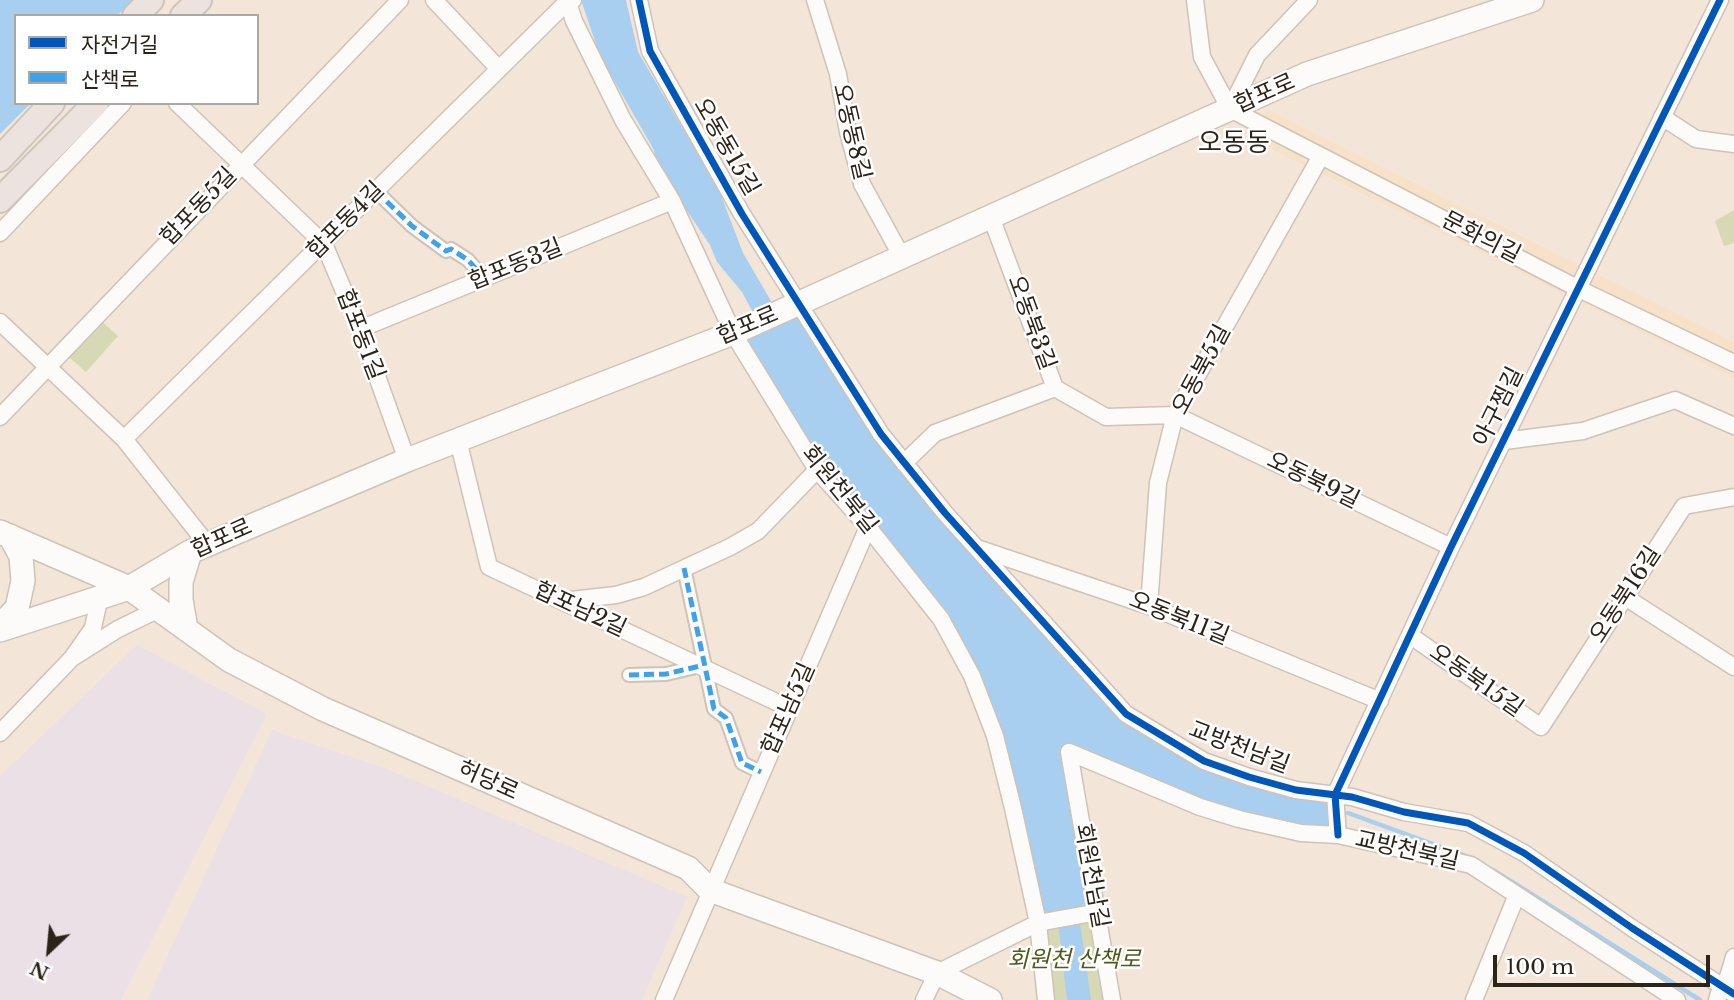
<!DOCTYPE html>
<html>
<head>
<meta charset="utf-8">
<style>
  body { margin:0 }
  #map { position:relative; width:1734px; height:1000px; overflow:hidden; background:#f3e5d7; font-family:"Libre Baskerville","Noto Sans KR",serif }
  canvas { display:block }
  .legend { position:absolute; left:14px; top:14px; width:245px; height:91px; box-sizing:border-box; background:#fff; border:2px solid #aba7a3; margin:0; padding:9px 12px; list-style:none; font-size:21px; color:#2c2319 }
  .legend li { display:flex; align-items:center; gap:14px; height:35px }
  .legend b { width:35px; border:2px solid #aba7a3 }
  .north { position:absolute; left:14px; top:916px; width:70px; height:70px; -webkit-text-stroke:5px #fff; paint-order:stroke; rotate:206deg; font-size:19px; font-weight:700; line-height:28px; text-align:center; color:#2c2319 }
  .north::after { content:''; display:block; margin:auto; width:24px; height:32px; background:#2c2319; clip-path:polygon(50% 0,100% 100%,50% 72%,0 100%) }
  .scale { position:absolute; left:1493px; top:955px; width:217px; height:32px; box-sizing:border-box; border:4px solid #2c2319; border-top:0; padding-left:9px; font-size:21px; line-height:24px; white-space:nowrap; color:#2c2319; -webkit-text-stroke:5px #fff; paint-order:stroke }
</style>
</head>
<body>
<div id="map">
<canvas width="1734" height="1000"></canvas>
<ul class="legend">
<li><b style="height:9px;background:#0057b8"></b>자전거길</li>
<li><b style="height:9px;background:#3ea2ea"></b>산책로</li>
</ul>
<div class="north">N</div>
<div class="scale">100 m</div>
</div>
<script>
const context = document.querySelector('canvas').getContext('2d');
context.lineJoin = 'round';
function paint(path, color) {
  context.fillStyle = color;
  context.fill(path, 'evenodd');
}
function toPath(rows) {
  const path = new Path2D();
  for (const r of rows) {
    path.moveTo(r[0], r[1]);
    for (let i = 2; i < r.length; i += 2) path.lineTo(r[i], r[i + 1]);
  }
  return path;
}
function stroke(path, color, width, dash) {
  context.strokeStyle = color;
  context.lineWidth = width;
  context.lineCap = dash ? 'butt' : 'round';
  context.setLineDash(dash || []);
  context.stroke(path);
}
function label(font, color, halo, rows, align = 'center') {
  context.font = font + ' "Libre Baskerville","Noto Sans KR",serif';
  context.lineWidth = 5;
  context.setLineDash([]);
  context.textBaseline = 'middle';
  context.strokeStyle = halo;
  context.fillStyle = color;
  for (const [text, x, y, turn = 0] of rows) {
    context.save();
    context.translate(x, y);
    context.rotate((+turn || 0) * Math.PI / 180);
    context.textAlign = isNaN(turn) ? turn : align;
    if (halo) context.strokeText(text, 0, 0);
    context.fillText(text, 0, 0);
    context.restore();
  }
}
const built = toPath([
  [1268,110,1734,342,1734,378,1248,137]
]);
const education = toPath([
  [137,645,267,714,121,1000,0,1000,0,776],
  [272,730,385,768,687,897,642,1000,147,1000]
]);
const green = toPath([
  [1734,210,1734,243,1724,246,1715,221],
  [98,318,118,336,86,372,64,353],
  [1098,912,1112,1000,1046,1000,1038,923]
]);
const water = toPath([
  [0,0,132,0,117,16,16,16,16,103,31,103,0,134],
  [581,0,626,0,638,52,719,190,743,253,774,306,801,303,881,434,1127,714,1205,761,1335,795,1338,835,1239,819,1069,752,1098,912,1079,916,1091,1000,1067,1000,1058,920,1038,923,999,747,941,619,817,470,733,333,758,322,742,292,717,262,710,245,658,168,654,150,600,56]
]);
const stream = toPath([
  [1348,813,1477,860],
  [1493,870,1700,1000]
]);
const pedestrian = toPath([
  [376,191,412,226,446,251,451,249,468,260,484,278],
  [684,568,714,709,726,718,742,763,761,772],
  [629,675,666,674,700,666]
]);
const minor = toPath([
  [434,0,499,69],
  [567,0,574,21,623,120,672,201,733,333,817,470,868,527,941,619,972,676,995,736,1013,808,1038,923,1046,1000],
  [639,0,650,51,742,214,881,434,945,513,1126,714,1204,761,1249,777,1296,790,1352,797,1404,812,1468,823,1524,853,1632,928,1734,994],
  [815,0,838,74,848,132,862,184,902,257],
  [1195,0,1202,57,1230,109],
  [177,103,324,244,360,329,407,460],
  [1230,109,1577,288,1734,363],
  [1230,109,1257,55,1309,0],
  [1662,117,1696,139,1734,144],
  [991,217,1055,388,1106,417,1175,415,1451,547],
  [0,233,123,103],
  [0,322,124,439,207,544],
  [360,329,672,201],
  [0,417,400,0],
  [124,439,568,1,573,0],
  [458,440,489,567,789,708],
  [1504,441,1583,431,1675,400,1734,426],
  [904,463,935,433,1055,388],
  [977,548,1149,606,1380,701],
  [1625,597,1734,667],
  [99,600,93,628,72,658,118,629,159,609],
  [562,601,616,595,644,587,730,547,758,531,817,470],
  [1149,606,1158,483,1175,415,1321,156],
  [1411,636,1541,727,1684,506,1734,497],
  [0,733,72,658],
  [1069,752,1200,807,1239,819,1301,833,1338,835,1471,865,1677,1000],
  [1069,752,1112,1000],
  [1338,835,1335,795,1451,547,1720,0],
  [664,1000,868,527],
  [924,1000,937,973,1038,923,1098,912],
  [1474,1000,1516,897],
  [1717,1000,1721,987,1725,987,1734,957]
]);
const secondary = toPath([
  [0,532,129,588,229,660,323,709,688,868,710,890,937,973,990,1000],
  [0,626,17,608,23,581,21,556,10,536],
  [186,629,181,600,181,582,190,552],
  [0,630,129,588,190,552,407,460,733,333,1307,74,1532,0]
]);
const primary = toPath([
  [135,16,151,0],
  [183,16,199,0],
  [0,159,52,103],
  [0,200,96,103]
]);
const quiet = toPath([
  [376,191,412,226,446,251,451,249,468,260,484,278],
  [684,568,714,709,726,718,742,763,761,772],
  [629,675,666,674,700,666]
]);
const cycleway = toPath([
  [639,0,650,51,742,214,881,434,945,513,1126,714,1204,761,1249,777,1296,790,1352,797,1404,812,1468,823,1524,853,1632,928,1734,994],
  [1338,835,1335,795,1451,547,1720,0]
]);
const streetNames = [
  ["합포로",1265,94,-24],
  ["오동동8길",851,132,77],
  ["오동동15길",726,147,60],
  ["합포동5길",199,207,-46],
  ["합포동4길",346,221,-45],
  ["문화의길",1481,238,27],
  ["합포동3길",516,265,-22],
  ["오동북3길",1031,323,70],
  ["합포로",748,326,-23],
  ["합포동1길",360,335,69],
  ["오동북5길",1202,370,-62],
  ["아구찜길",1499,407,-64],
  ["오동북9길",1313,481,26],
  ["회원천북길",839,490,51],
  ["합포로",222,539,-24],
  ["오동북16길",1626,595,-57],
  ["합포남2길",580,610,25],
  ["오동북11길",1179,619,22],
  ["오동북15길",1476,681,35],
  ["합포남5길",789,709,-66],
  ["교방천남길",1239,748,21],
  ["허당로",488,781,24],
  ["교방천북길",1407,851,13],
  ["회원천남길",1091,876,80]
];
const parkNames = [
  ["회원천 산책로",1074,961]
];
const quarterNames = [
  ["오동동",1234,144]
];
paint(built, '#f8e1c9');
paint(education, '#ebe0e5');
paint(green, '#d7d9b5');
paint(water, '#a8cef0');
stroke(stream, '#a8cef0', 4.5);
stroke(pedestrian, '#cec3b8', 16);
stroke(minor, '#cec3b8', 19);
stroke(secondary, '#cec3b8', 26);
stroke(primary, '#cdc5be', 28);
stroke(pedestrian, '#fdfbf9', 12);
stroke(minor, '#fdfbf9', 16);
stroke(secondary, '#fdfbf9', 23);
stroke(primary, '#ece3de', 24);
stroke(quiet, '#3ea2ea', 5, [10, 5]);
stroke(cycleway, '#0057b8', 7);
label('23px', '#2c2319', '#fff', streetNames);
label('italic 23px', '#4d5c19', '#fff', parkNames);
label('26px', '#2c2319', '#fff', quarterNames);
</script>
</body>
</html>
